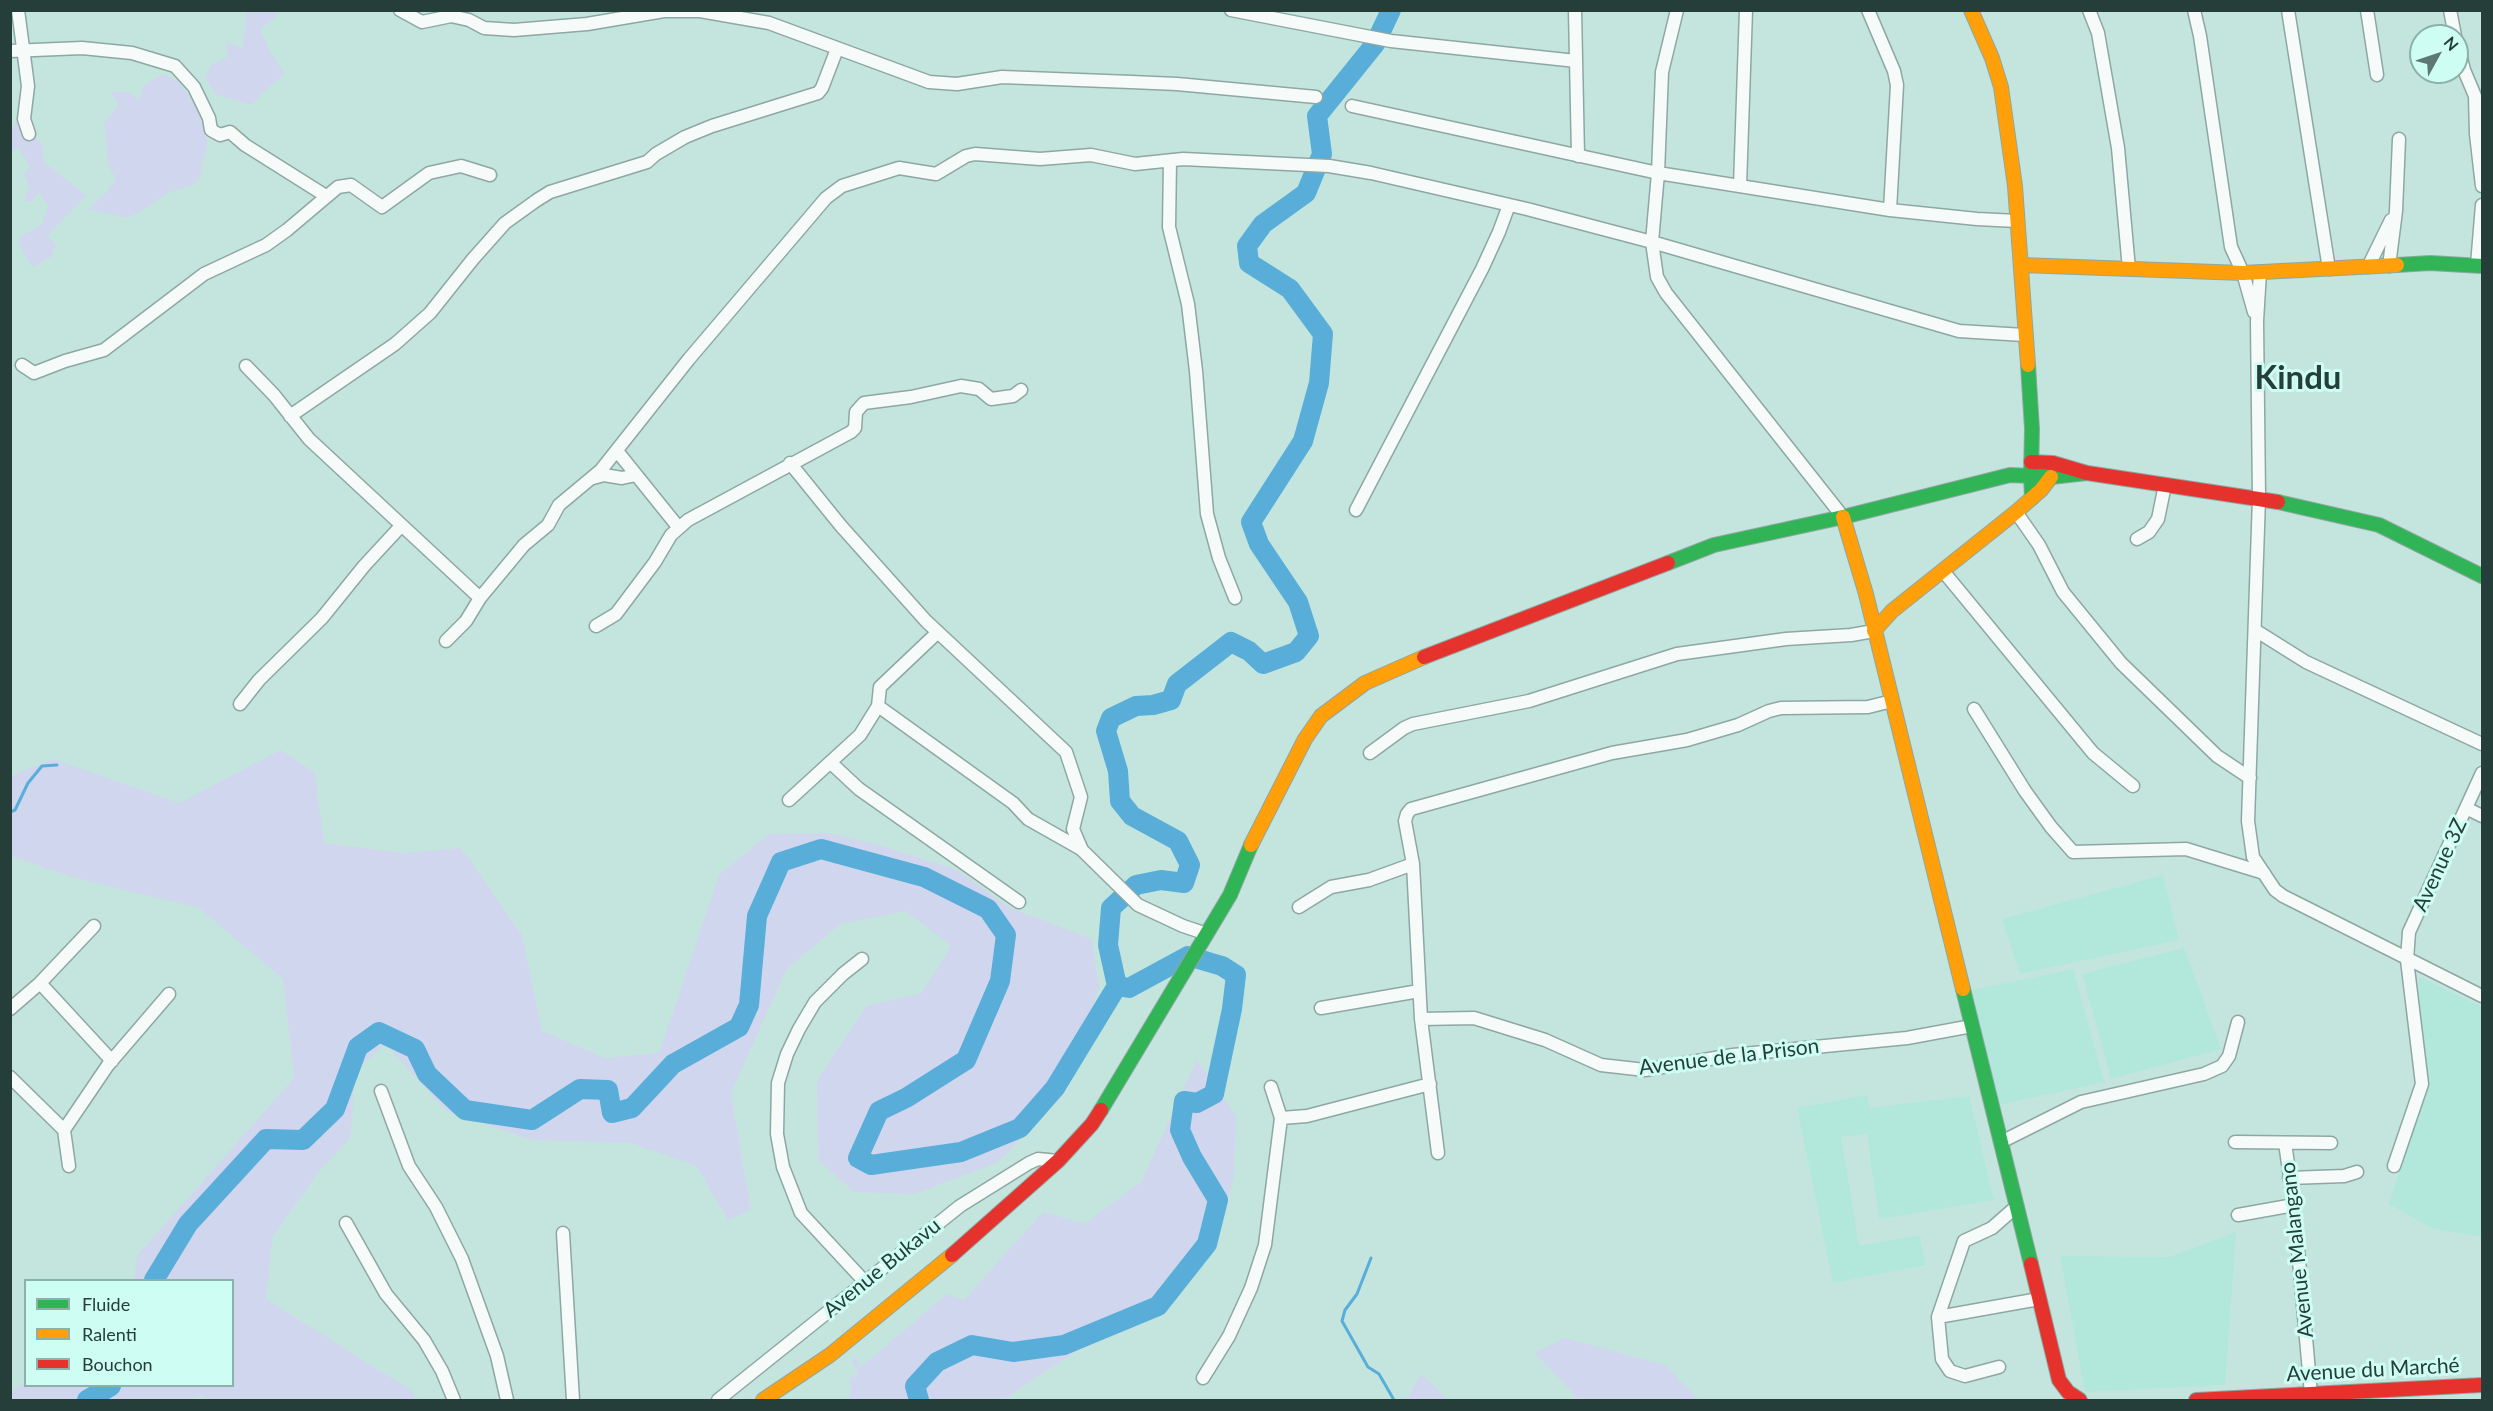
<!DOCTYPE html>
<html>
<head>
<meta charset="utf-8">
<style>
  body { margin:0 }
  #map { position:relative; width:2493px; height:1411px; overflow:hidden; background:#c4e5de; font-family:Lato,sans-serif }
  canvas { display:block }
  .frame { position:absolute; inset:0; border:12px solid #263e39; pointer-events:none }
  .legend { position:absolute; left:24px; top:1279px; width:210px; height:108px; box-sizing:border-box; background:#cefdf3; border:2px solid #8bb1a9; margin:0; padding:8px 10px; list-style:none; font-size:18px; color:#263e39 }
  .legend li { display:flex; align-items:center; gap:12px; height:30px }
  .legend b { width:30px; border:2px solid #8bb1a9 }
  .north { position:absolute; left:2409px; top:24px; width:60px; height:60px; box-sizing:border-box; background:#cefdf3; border:2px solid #8bb1a9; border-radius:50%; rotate:50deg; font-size:16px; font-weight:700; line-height:24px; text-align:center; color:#263e39 }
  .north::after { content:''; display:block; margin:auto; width:21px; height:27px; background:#5d7873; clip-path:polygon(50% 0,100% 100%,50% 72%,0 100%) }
</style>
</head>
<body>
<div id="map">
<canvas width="2493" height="1411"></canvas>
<div class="frame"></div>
<ul class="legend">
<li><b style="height:8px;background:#30b455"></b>Fluide</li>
<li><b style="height:8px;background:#ff9f0a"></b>Ralenti</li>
<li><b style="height:8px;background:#e5322d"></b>Bouchon</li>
</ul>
<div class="north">N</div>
</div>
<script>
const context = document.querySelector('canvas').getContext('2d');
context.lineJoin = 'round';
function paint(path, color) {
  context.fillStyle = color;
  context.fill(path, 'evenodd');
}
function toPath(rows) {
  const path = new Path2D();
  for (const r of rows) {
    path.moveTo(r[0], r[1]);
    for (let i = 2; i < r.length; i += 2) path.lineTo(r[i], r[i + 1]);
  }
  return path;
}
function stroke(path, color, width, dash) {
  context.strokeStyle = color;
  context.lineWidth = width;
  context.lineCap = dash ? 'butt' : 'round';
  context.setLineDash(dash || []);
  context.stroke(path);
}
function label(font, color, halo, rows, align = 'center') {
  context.font = font + ' Lato,sans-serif';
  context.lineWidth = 6;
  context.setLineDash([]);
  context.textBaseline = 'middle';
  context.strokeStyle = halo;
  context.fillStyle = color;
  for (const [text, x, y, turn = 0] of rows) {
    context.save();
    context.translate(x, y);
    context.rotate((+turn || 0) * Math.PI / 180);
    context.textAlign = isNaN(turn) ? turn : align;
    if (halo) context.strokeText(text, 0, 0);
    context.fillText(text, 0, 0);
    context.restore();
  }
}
const built = toPath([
  [2163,875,2179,940,2020,974,2002,919],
  [2184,948,2221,1049,2111,1079,2082,974],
  [2073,969,2104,1082,1998,1105,1972,990],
  [2420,977,2482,1007,2482,1237,2431,1228,2389,1204,2426,1086,2416,994],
  [1867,1095,1870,1108,1969,1096,1994,1200,1879,1219,1867,1134,1841,1137,1859,1246,1919,1235,1926,1265,1833,1283,1797,1108],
  [2236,1232,2225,1385,2085,1392,2060,1256,2169,1257]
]);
const green = toPath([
  [245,11,276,11,276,16,260,30,273,57,285,74,262,93,252,105,217,95,205,78,211,65,226,58,227,42,242,48,246,22],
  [163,74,178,81,194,103,206,130,207,148,202,163,202,174,193,185,167,193,143,210,127,218,88,209,104,195,116,179,108,165,104,122,119,105,111,92,129,92,139,100,144,85],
  [17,121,42,144,44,162,86,195,47,236,56,244,52,256,34,267,27,260,19,242,21,236,41,225,48,206,40,192,32,201,24,201,29,186,24,175,30,166,18,147,11,152,11,130],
  [281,750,315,773,324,843,403,853,461,848,522,935,542,1031,605,1058,659,1053,719,875,769,834,828,833,879,845,957,870,1008,907,1092,939,1099,987,1065,1093,998,1162,914,1194,854,1192,818,1160,817,1081,866,1006,922,993,951,946,906,911,840,924,786,970,731,1093,751,1210,728,1220,696,1166,632,1143,532,1140,446,1111,385,1043,355,1072,351,1137,317,1174,273,1236,266,1299,412,1391,418,1400,210,1400,201,1395,191,1400,11,1400,11,1392,25,1383,26,1386,232,1386,232,1280,134,1280,137,1256,294,1078,283,979,199,908,76,878,14,857,11,858,11,776,53,759,179,803],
  [1197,1060,1236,1116,1234,1176,1217,1237,1140,1325,1087,1344,1003,1400,848,1400,851,1391,849,1381,858,1372,852,1361,856,1357,861,1366,866,1363,947,1294,964,1300,1043,1212,1085,1224,1141,1182],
  [1564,1338,1665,1365,1699,1400,1579,1400,1535,1353],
  [1422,1374,1448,1400,1406,1400]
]);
const stream = toPath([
  [10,812,15,810,28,783,42,766,57,765],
  [1371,1258,1357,1294,1345,1310,1342,1321,1368,1367,1379,1374,1394,1400]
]);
const river = toPath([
  [154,1280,188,1224,266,1139,303,1140,335,1109,358,1047,379,1032,415,1049,427,1074,465,1110,532,1120,580,1089,608,1090,612,1113,632,1108,673,1064,739,1027,749,1005,757,916,781,862,821,849,924,877,988,909,1006,935,1000,981,966,1060,906,1098,879,1111,858,1158,871,1165,961,1152,1020,1128,1055,1088,1117,986],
  [87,1400,111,1386],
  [919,1400,915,1386,937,1362,972,1345,1013,1352,1064,1345,1158,1306,1207,1244,1218,1200,1192,1157,1180,1130,1184,1101,1197,1103,1214,1094,1232,1009,1236,975,1222,966,1188,956,1129,988,1117,986,1108,945,1111,908,1136,885,1161,880,1184,883,1190,865,1178,841,1132,816,1120,801,1118,771,1106,731,1111,718,1136,706,1153,705,1171,700,1177,684,1231,642,1249,651,1263,664,1296,652,1309,636,1298,602,1259,544,1251,522,1303,441,1319,383,1323,334,1290,289,1249,263,1247,246,1263,224,1306,193,1322,154,1317,116,1375,44,1391,10]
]);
const street = toPath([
  [18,10,28,86,24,119,29,134],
  [400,10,422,22,451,16,469,20,484,28,514,30,587,24,664,11,700,11,769,23,929,82,957,84,1002,77,1131,82,1177,84,1316,97],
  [1231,10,1391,41,1576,61],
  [1575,10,1578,156],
  [1677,10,1662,72,1658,173,1652,242,1657,277,1666,293,1843,517],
  [1868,10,1894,71,1897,85,1890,210],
  [2089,10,2098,33,2118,148,2129,269],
  [2194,10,2200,36,2231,247,2243,273,2254,312],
  [2288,10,2329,269],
  [2367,10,2377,75],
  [2450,10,2455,36],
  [2457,43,2464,70,2475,96,2476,134,2482,186],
  [10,51,82,48,132,53,175,66,194,87,209,118,211,130,220,135,230,132,245,145,326,196],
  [1352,106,1658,173,1890,210,1977,219,2017,221],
  [1170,161,1169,227,1188,304,1196,371,1207,514,1219,558,1235,598],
  [1740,186,1746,10],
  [2477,265,2482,205],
  [2389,266,2396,211,2399,139],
  [2368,267,2391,220],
  [2260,272,2257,321,2259,498,2248,821,2253,857,2275,890,2283,896,2482,996],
  [22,365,34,373,65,361,104,350,204,274,266,245,287,230,338,187,351,185,382,207,429,173,461,166,490,175],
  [246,366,274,395,309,439,480,598],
  [290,416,395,344,430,313,473,259,505,223,537,200,550,192,647,162,656,154,685,137,712,126,818,93,822,88,837,49],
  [617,451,679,528],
  [790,463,841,526,926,621,1066,752,1081,797,1073,829,1082,850,1138,905,1183,926,1207,934],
  [593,478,604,475,622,478,636,475],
  [1356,510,1482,269,1499,232,1509,205],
  [2016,512,2039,545,2063,592,2121,663,2217,756,2250,778],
  [2137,539,2149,532,2158,519,2165,485],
  [1943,571,2093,753,2133,786],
  [596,626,616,614,655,562,671,535,688,520,851,432,855,428,856,412,864,403,911,397,961,386,979,389,991,399,1013,396,1021,390],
  [2255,630,2306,662,2482,744],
  [446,641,466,621,480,598,524,545,548,525,559,505,601,470,689,359,826,198,842,186,899,168,936,174,966,156,975,154,1040,159,1091,155,1135,164,1183,159,1329,166,1371,173,1527,209,1652,242,1959,331,2024,335],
  [240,704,259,680,322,618,364,566,401,526],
  [878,706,1013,803,1028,819,1081,849],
  [1974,709,2025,791,2051,827,2073,852,2186,849,2264,873],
  [1370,753,1404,728,1413,724,1529,701,1677,654,1786,639,1851,635,1874,631],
  [831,763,859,789,1019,902],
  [789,800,860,735,878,706,880,687,938,632],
  [2466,808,2482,816],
  [1299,907,1331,887,1369,880,1413,864],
  [862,959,843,974,815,1002,799,1029,787,1054,778,1083,777,1134,783,1167,801,1213,865,1282],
  [40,983,112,1061],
  [1321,1008,1419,991],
  [10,1009,40,983,94,926],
  [1421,1019,1474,1018,1545,1040,1601,1065,1645,1070,1733,1055,1907,1038,1972,1026],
  [10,1077,64,1130,69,1166],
  [381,1091,409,1166,436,1207,462,1259,497,1356,507,1400],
  [1281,1118,1307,1116,1430,1084],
  [64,1130,108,1065,169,994],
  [2001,1142,2081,1102,2204,1074,2222,1066,2229,1056,2238,1022],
  [2235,1142,2331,1143],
  [2285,1143,2294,1205,2311,1394],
  [1438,1153,1421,1019,1413,864,1405,821,1407,814,1411,809,1612,753,1687,740,1738,725,1769,711,1781,708,1868,707,1892,701],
  [2394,1166,2422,1084,2407,960,2409,932,2482,773],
  [2289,1178,2344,1176,2357,1172],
  [2238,1215,2294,1205],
  [346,1223,386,1294,424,1340,442,1371,454,1400],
  [563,1233,573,1400],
  [1938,1317,2039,1299],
  [1999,1367,1965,1376,1950,1371,1942,1359,1938,1317,1964,1241,1992,1228,2017,1206],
  [1203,1378,1229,1336,1251,1288,1265,1245,1281,1118,1271,1087],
  [718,1400,960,1206,1029,1163,1038,1159,1058,1161]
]);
const fast = toPath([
  [2397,265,2430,263,2482,266],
  [2028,365,2032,429,2031,476,2051,477,2087,473],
  [2278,502,2379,525,2482,576],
  [1668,563,1714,545,1843,517,2010,475,2031,476,2032,498],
  [1963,989,2031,1264],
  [1101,1110,1230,895,1251,845]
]);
const slow = toPath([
  [1971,10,1992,58,2001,87,2015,186,2028,365],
  [2021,265,2243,273,2397,265],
  [1843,517,1866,594,1963,989],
  [1874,631,1892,611,2016,512,2041,490,2051,477],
  [1251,845,1305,739,1321,716,1365,683,1424,657],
  [763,1400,830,1355,952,1255]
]);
const jam = toPath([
  [2031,462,2053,463,2087,473,2278,502],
  [1424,657,1668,563],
  [952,1255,1058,1161,1092,1124,1101,1110],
  [2031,1264,2059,1380,2068,1392,2080,1400],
  [2196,1400,2482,1385]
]);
const streetNames = [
  ["Avenue 3Z",2440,865,-65],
  ["Avenue de la Prison",1729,1057,-7],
  ["Avenue Malangano",2297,1250,-96],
  ["Avenue Bukavu",882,1268,-39],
  ["Avenue du Marché",2373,1370,-3]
];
const townNames = [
  ["Kindu",2298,378]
];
paint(built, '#b2e7dc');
paint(green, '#d0d6ed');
stroke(stream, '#58aed9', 3);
stroke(river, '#58aed9', 20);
stroke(street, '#8ea7a2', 15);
stroke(fast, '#8ea7a2', 16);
stroke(slow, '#8ea7a2', 16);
stroke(jam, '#8ea7a2', 16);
stroke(street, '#f6fbfa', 12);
stroke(fast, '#30b455', 14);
stroke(slow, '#ff9f0a', 14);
stroke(jam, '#e5322d', 14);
label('21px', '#263e39', '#cefdf3', streetNames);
label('bold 33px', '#263e39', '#cefdf3', townNames);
</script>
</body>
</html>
